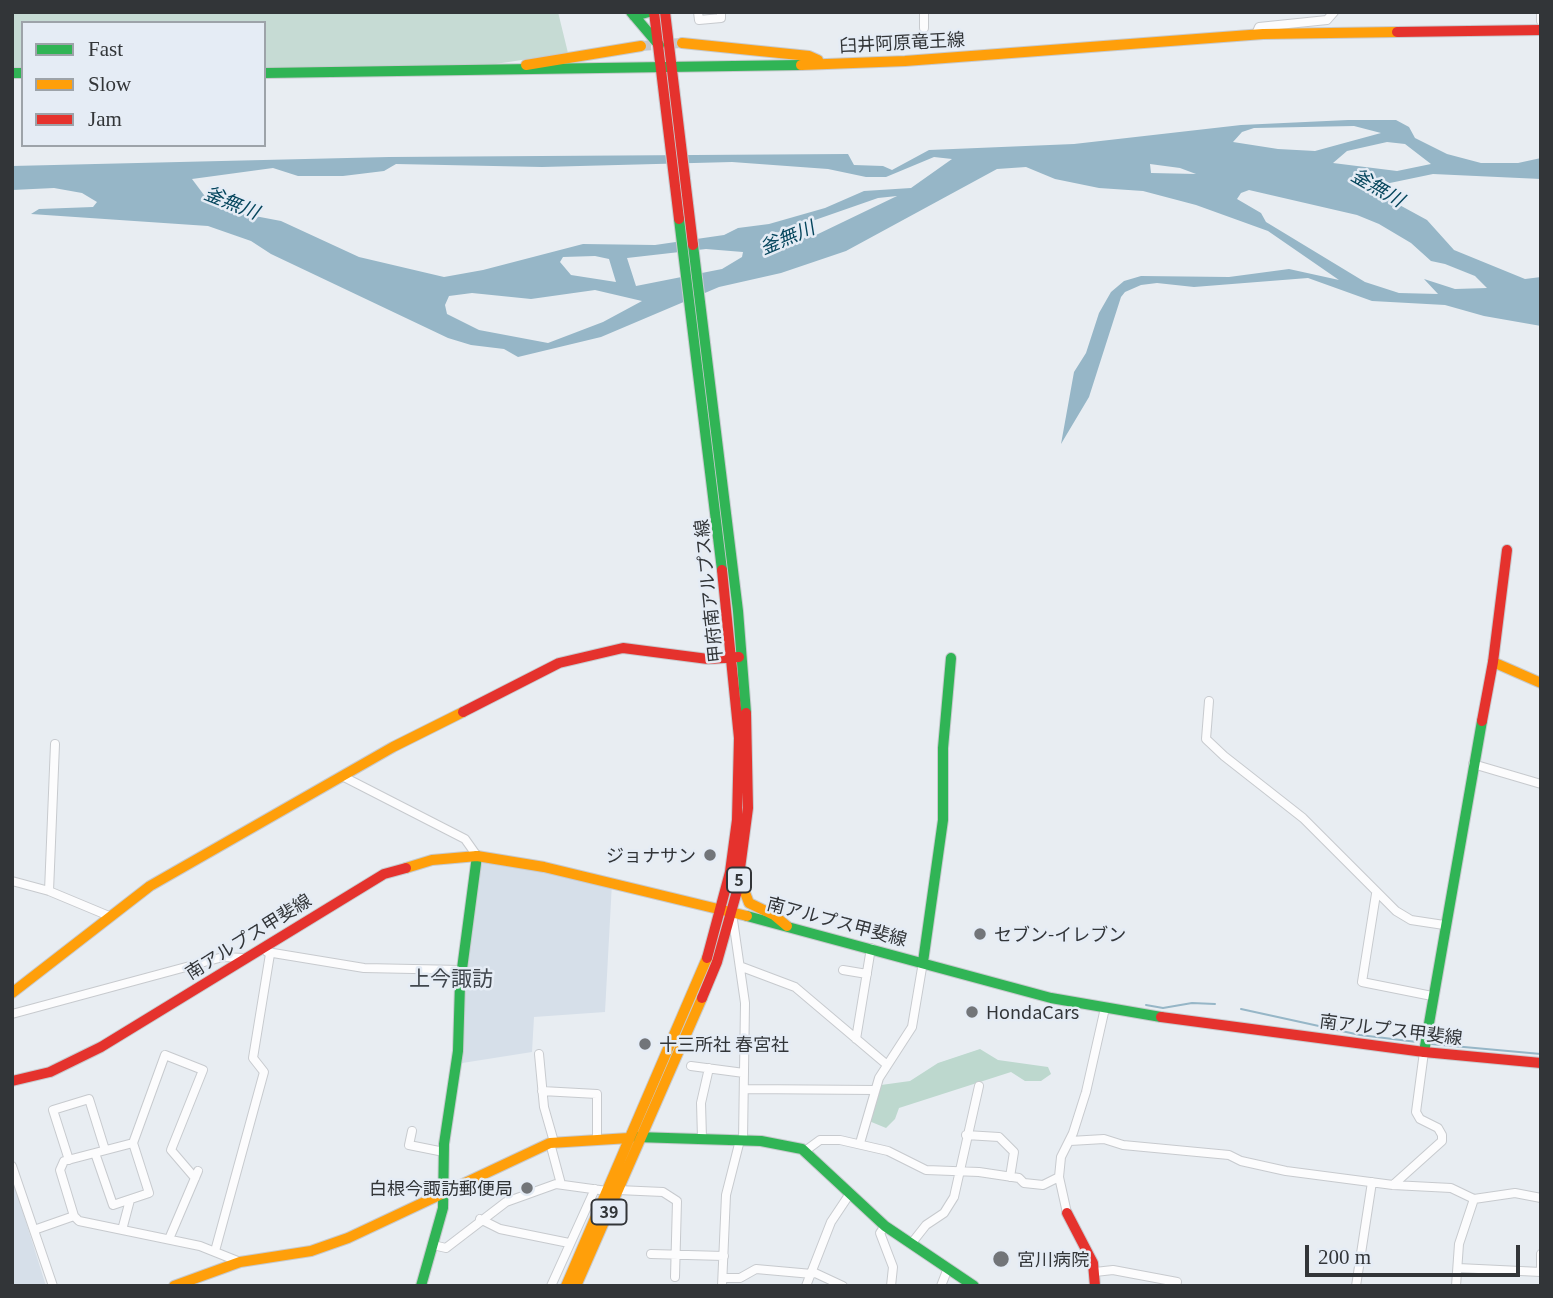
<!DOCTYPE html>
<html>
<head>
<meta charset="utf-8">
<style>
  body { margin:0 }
  #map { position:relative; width:1553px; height:1298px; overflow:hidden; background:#e8edf2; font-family:Georgia,serif }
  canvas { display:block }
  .frame { position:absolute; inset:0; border:14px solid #323538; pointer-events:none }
  .legend { position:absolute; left:21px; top:21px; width:245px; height:126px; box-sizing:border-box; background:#e5ecf5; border:2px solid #9da3a9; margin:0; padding:9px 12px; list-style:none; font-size:21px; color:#323538 }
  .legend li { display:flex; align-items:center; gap:14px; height:35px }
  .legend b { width:35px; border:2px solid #9da3a9 }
  .scale { position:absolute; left:1305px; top:1245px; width:215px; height:32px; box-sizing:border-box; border:4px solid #323538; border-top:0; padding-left:9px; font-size:21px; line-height:24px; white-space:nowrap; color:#323538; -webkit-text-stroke:5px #e5ecf5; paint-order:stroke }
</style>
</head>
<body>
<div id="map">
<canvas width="1553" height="1298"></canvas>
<div class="frame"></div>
<ul class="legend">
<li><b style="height:9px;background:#30b455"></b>Fast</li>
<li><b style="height:9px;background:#ff9f0a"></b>Slow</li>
<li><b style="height:9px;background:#e5322d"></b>Jam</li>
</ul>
<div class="scale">200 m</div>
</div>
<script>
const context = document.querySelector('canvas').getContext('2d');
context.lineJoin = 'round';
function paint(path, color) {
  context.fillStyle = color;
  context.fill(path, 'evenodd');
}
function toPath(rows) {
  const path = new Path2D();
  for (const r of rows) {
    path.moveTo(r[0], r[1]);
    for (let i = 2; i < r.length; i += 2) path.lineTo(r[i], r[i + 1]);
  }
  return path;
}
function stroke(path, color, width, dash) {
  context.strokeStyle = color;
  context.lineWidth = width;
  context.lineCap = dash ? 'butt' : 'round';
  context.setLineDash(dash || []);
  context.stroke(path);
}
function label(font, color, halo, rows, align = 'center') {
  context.font = font + ' Georgia,"Noto Sans JP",serif';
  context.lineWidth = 5;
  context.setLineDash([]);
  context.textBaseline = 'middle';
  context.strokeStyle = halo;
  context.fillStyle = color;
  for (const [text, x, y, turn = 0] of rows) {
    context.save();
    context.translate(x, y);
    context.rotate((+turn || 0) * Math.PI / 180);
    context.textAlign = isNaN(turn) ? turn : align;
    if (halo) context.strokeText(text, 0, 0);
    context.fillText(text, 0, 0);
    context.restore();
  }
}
const built = toPath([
  [477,856,612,883,605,1012,534,1017,532,1052,456,1064],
  [12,1177,46,1286,12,1286]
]);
const green = toPath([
  [12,12,558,12,568,53,482,66,264,69,264,23,23,23,23,68,12,68]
]);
const forest = toPath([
  [980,1049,998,1060,1048,1067,1051,1074,1041,1081,1025,1081,1011,1072,899,1108,895,1119,886,1128,869,1121,881,1085,910,1081,938,1063]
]);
const water = toPath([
  [1348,120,1396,120,1409,127,1415,138,1447,154,1481,163,1518,163,1541,158,1541,179,1433,174,1385,184,1394,202,1427,220,1454,250,1525,279,1541,277,1541,326,1484,316,1445,305,1372,301,1308,278,1194,287,1157,283,1141,285,1125,292,1121,297,1089,397,1061,444,1074,372,1086,353,1099,313,1111,292,1124,281,1141,276,1229,277,1289,269,1339,280,1268,231,1196,205,1143,191,1099,188,1055,179,1026,167,997,169,846,251,781,273,719,287,601,337,518,357,504,349,471,345,448,338,271,254,251,241,208,226,31,214,39,209,93,207,97,202,82,193,54,188,12,190,12,166,389,157,848,154,854,165,883,166,892,170,929,150,1074,144,1241,125],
  [1354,126,1381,133,1315,151,1278,149,1233,142,1242,132,1254,128],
  [1387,142,1405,144,1431,164,1397,171,1333,163,1347,151],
  [934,157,952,159,911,188,864,191,825,208,769,224,738,228,724,235,655,245,583,244,483,270,444,277,359,257,281,221,239,213,217,204,204,195,192,179,273,168,298,176,343,176,384,171,396,164,542,167,732,162,828,169,866,177,886,177],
  [1150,164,1180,168,1196,174,1151,173],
  [1249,190,1357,215,1379,224,1411,243,1431,261,1445,264,1475,276,1487,288,1455,289,1424,279,1438,294,1399,293,1365,282,1266,222,1261,213,1237,199,1241,193],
  [897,196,816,235,771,246,762,243,770,235,792,228,878,198],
  [706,249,743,252,742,257,722,269,636,286,627,258],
  [595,256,609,259,616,282,571,275,560,262,563,257],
  [595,290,642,301,603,322,548,343,479,330,447,314,445,305,449,296,472,293,531,299]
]);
const stream = toPath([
  [1146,1005,1163,1008,1192,1003,1215,1004],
  [1241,1009,1360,1035,1417,1042],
  [1431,1044,1541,1054]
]);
const secondaryTunnel = toPath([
  [641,46,682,43]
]);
const street = toPath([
  [698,12,699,20,721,18,721,12],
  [924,12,924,28],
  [1541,12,1541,21],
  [1256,34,1259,27,1327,20,1334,12],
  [1209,701,1206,739,1224,756,1303,818,1396,911,1411,920,1444,925],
  [1473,764,1541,784],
  [342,776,465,839,477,856],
  [12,881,49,891,109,916],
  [49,891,55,744],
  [1376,894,1362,982,1432,996],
  [732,913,745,1003,743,1140],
  [267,952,364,968,462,970],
  [742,967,795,987,886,1064],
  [843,970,867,974],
  [12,1014,223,957,244,958],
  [856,1039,871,948],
  [539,1054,544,1107,554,1142],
  [691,1066,744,1073],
  [744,1089,875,1090],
  [542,1091,597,1094,597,1140],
  [412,1131,409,1145,444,1152],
  [966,1135,999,1137,1014,1152,1010,1177],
  [702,1138,701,1103,709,1068],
  [1070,1141,1104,1139,1123,1145,1229,1155,1241,1161,1286,1171,1393,1185,1451,1188,1474,1199,1515,1193,1541,1198],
  [550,1143,561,1184],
  [860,1143,879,1078,912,1027,923,962],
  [805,1151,820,1140,840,1140,888,1151,926,1170,979,1172,1019,1178,1024,1183,1043,1185,1059,1177],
  [95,1153,113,1205,149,1193,133,1143],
  [69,1160,53,1110,89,1099,105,1150],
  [12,1166,53,1286],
  [195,1178,171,1150,203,1070,165,1055,133,1143,64,1161,60,1170,74,1216,79,1221,200,1246,240,1262],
  [1393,1185,1442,1141,1442,1135,1438,1128,1420,1119,1416,1112,1424,1052],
  [618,1190,663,1192,677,1201,675,1277],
  [1067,1213,1059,1177,1061,1157,1073,1133,1086,1092,1105,1008],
  [480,1219,500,1229,569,1243],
  [885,1226,880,1233,893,1267,891,1286],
  [34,1230,74,1216],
  [122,1230,130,1200],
  [169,1239,198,1171],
  [911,1244,926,1225,944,1213,954,1197,979,1086],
  [433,1245,446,1248,506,1202,556,1184,607,1191],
  [215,1251,264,1072,253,1058,270,954],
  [651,1254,724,1256],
  [1541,1254,1541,1271],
  [1458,1268,1541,1272],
  [813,1272,843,1286],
  [1095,1272,1113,1270,1177,1282],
  [723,1278,740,1278,756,1269,812,1274],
  [551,1286,595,1189],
  [722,1286,726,1195,740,1140],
  [806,1286,831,1222,849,1195],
  [941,1286,948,1268],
  [1356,1286,1372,1182],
  [1456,1286,1459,1244,1474,1199]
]);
const fast = toPath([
  [631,12,659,45],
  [634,16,649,12],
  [12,73,23,73],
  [264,73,801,65],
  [679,219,722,570],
  [693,245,738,611,746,713],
  [747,916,1051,998,1161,1017],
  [923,962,943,820,943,748,951,658],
  [1424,1052,1482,721],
  [636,1137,761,1141,802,1149,885,1226,974,1286],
  [421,1286,443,1208,444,1144,458,1051,460,984,477,856]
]);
const slow = toPath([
  [682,43,809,56,818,60],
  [526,65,641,46],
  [801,65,905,61,1263,34,1397,32],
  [1493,662,1541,683],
  [406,868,432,860,477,856,544,867,747,916],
  [745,878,744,890,749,903,774,915,787,926],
  [12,993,150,886,393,747,463,712],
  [174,1286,240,1262,311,1251,348,1238,550,1143,629,1138],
  [566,1286,707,958],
  [576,1286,702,998]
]);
const jam = toPath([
  [654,12,679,219],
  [665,12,693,245],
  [1397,32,1541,30],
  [463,712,559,663,623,648,708,659,739,657],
  [1482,721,1493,662,1507,550],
  [707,958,730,872,737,820,739,738,722,570],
  [702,998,717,962,737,891,748,808,746,713],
  [1161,1017,1424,1052,1541,1063],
  [12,1081,50,1072,101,1047,384,874,406,868],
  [1067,1213,1093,1263,1095,1286]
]);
const markers = [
  [710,855,7,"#727579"],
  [980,934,7,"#727579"],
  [972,1012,7,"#727579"],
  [645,1044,7,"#727579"],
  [527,1188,7,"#727579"],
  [1001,1259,9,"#727579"]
];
const shields = [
  [739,880,24],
  [609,1212,35]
];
const shieldNames = [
  ["5",739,880],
  ["39",609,1212]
];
const streetNames = [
  ["臼井阿原竜王線",902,42,-3],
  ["甲府南アルプス線",708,591,-96],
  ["南アルプス甲斐線",837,921,15],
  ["南アルプス甲斐線",248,936,-32],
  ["南アルプス甲斐線",1391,1029,7]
];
const poiNames = [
  ["ジョナサン",696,855,"right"],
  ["セブン-イレブン",994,934],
  ["HondaCars",986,1012],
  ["十三所社 春宮社",659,1044],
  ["白根今諏訪郵便局",513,1188,"right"],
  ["宮川病院",1017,1259]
];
const waterNames = [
  ["釜無川",1378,187,30],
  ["釜無川",232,202,22],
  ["釜無川",787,237,-23]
];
const quarterNames = [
  ["上今諏訪",451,978]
];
paint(built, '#d6dfe9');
paint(green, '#c6dbd4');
paint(forest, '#bdd8ce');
paint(water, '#96b6c7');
stroke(stream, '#96b6c7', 2);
stroke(secondaryTunnel, '#c4c8cd', 10, [10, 5]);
stroke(street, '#c7cace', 10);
stroke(fast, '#c7cace', 12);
stroke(slow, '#c7cace', 12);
stroke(jam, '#c7cace', 12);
stroke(street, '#fcfcfd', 8);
stroke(fast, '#30b455', 10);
stroke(slow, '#ff9f0a', 10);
stroke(jam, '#e5322d', 10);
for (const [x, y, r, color] of markers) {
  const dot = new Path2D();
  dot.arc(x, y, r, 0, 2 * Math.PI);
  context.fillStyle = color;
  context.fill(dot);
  stroke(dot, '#e5ecf5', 2.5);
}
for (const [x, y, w] of shields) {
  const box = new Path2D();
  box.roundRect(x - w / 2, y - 12.5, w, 25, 5);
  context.fillStyle = '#e5ecf5';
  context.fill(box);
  stroke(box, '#323538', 2);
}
label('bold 16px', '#323538', null, shieldNames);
label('18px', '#323538', '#e5ecf5', streetNames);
label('18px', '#323538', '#e5ecf5', poiNames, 'left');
label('italic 19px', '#06465d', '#e5ecf5', waterNames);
label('21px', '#41474e', '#e5ecf5', quarterNames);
</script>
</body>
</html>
